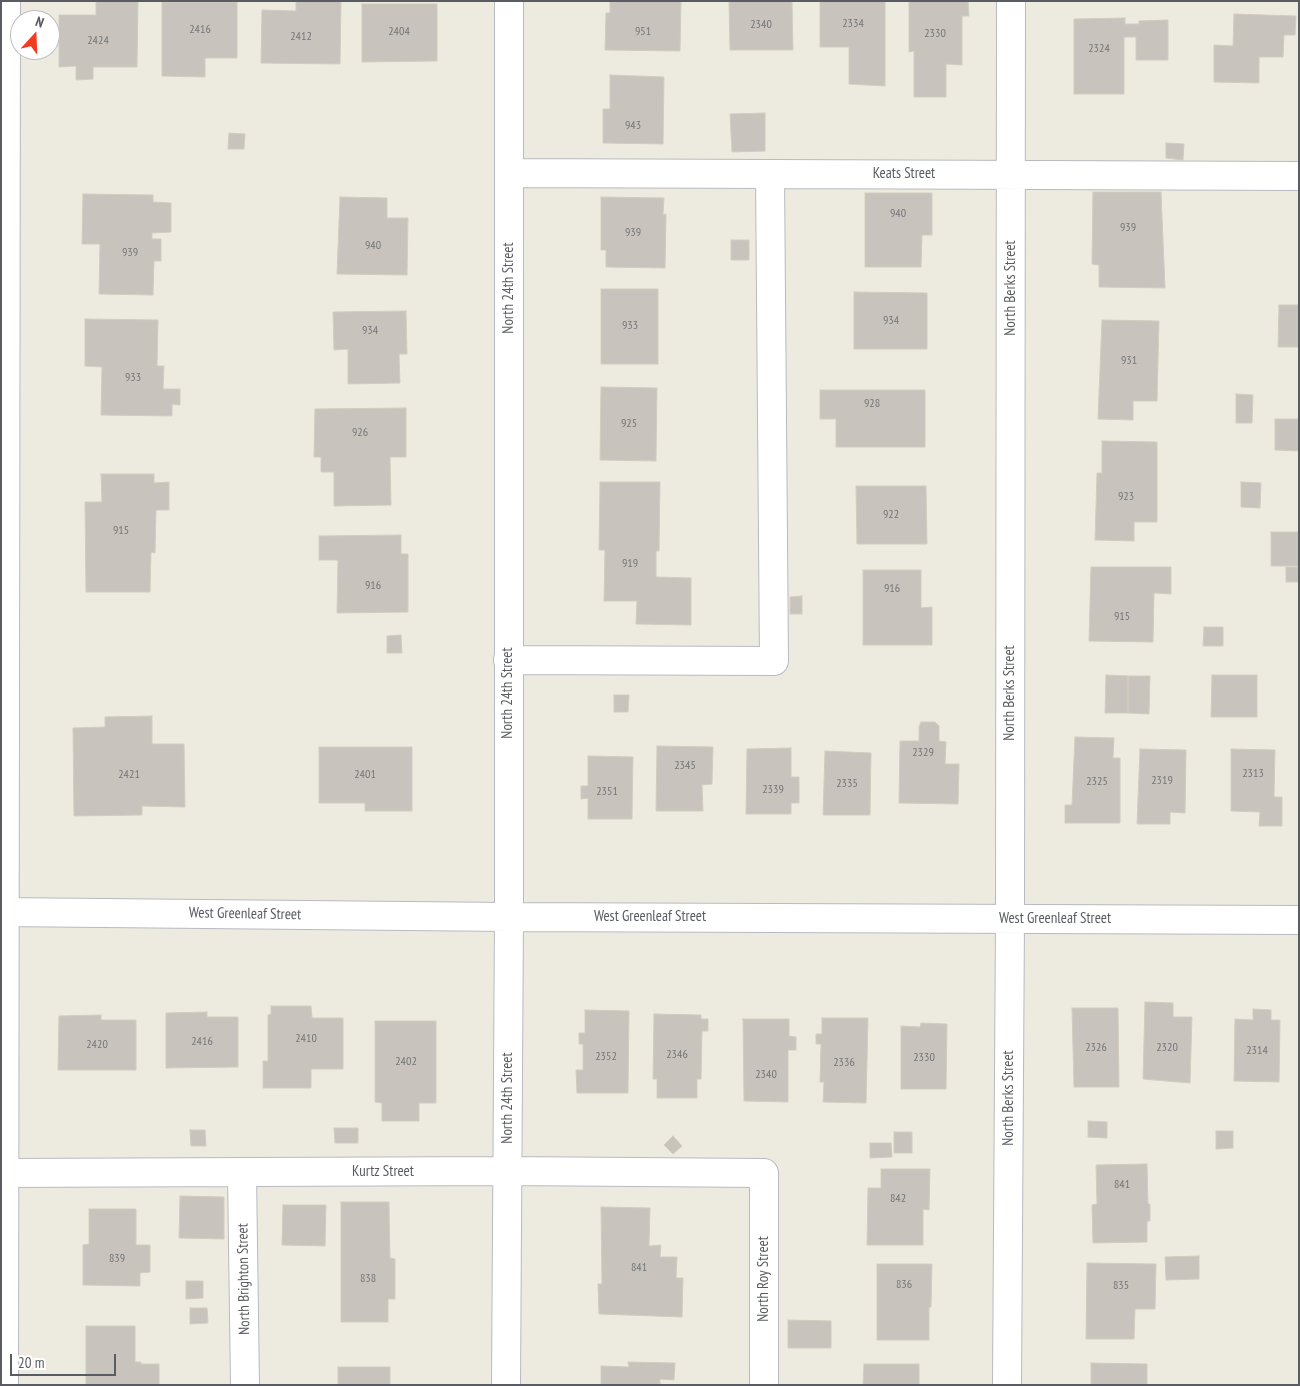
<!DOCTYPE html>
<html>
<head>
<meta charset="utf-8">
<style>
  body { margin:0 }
  #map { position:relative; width:1300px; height:1386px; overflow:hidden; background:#edebe0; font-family:"PT Sans Narrow",sans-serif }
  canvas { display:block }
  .frame { position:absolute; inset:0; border:2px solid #595c62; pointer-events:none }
  .north { position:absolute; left:10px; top:10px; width:50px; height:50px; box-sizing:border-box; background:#fff; border:1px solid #bdbec0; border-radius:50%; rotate:20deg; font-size:14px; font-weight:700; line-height:20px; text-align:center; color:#595c62 }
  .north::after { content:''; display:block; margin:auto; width:18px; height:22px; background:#f13c21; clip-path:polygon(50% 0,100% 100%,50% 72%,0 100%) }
  .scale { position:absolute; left:10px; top:1354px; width:106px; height:22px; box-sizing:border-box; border:2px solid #595c62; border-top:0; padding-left:6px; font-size:15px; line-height:18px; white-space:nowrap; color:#595c62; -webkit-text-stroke:4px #fff; paint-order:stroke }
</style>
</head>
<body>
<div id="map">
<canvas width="1300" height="1386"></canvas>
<div class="frame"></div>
<div class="north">N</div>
<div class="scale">20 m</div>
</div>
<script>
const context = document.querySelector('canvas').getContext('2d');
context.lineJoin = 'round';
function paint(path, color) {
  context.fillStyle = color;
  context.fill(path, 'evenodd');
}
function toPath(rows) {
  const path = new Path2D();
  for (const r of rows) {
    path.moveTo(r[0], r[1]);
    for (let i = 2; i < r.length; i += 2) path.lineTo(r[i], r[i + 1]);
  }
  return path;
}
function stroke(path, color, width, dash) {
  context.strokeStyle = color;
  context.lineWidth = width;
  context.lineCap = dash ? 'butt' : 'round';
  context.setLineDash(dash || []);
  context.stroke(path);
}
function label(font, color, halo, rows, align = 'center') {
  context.font = font + ' "PT Sans Narrow",sans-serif';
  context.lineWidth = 4;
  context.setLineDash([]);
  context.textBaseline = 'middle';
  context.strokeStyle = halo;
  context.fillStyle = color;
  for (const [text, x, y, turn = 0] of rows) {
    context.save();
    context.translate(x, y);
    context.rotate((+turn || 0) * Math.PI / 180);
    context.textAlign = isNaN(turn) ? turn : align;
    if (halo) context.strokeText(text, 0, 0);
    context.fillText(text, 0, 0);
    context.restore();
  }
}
const building = toPath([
  [96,1,138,1,137,67,93,67,93,79,76,80,76,66,59,67,59,15,96,15,96,1],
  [296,1,341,1,340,64,261,63,262,10,296,11,296,1],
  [610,1,681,1,680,51,605,50,606,13,610,13,610,1],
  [729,1,792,1,793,50,730,50,729,1],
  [820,1,885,1,885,86,849,84,849,47,820,47,820,1],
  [909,1,968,1,969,16,962,16,962,65,946,64,946,97,914,97,914,51,909,52,909,1],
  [162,2,237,2,237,58,205,58,205,77,162,76,162,2],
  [362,4,437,4,437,61,362,62,362,4],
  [1234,14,1296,16,1295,35,1284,35,1283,57,1259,57,1259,83,1214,82,1214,45,1233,46,1234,14],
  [1125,18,1125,24,1139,24,1139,21,1168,20,1168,60,1136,60,1136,37,1124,37,1124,94,1074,94,1074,19,1125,18],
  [610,75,664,77,663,144,603,143,603,109,610,109,610,75],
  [765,113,765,151,732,152,730,114,765,113],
  [229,133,245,134,244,149,228,149,229,133],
  [1166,143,1184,144,1183,160,1166,158,1166,143],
  [1093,192,1161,192,1165,288,1099,287,1099,265,1092,264,1093,192],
  [865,193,932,193,932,235,922,235,921,267,865,267,865,193],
  [83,194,153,195,153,202,171,203,171,232,152,233,152,239,161,239,161,261,154,261,153,295,99,294,100,244,82,244,83,194],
  [340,197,387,198,387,218,408,218,407,275,337,274,340,197],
  [601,197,664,198,663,215,666,214,665,268,606,267,606,250,601,250,601,197],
  [731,240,749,240,749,260,731,260,731,240],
  [601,289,658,289,658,364,601,364,601,289],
  [854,292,927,293,927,349,854,349,854,292],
  [1279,305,1299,305,1299,347,1278,347,1279,305],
  [406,311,407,354,399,354,400,383,348,384,348,349,334,350,333,312,406,311],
  [85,319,158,320,157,366,164,366,163,389,180,389,180,405,172,404,172,416,101,415,102,367,85,366,85,319],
  [1102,320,1159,321,1157,401,1133,401,1133,420,1098,419,1102,320],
  [601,387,657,388,656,461,600,460,601,387],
  [820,390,925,390,925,447,836,447,836,419,820,419,820,390],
  [1236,394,1253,395,1252,423,1236,423,1236,394],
  [406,408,406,457,390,457,391,505,334,506,334,472,321,472,321,457,314,457,315,409,406,408],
  [1275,419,1299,419,1299,451,1275,450,1275,419],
  [1102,441,1157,442,1157,522,1134,522,1134,541,1095,540,1097,473,1102,473,1102,441],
  [101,474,154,474,154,483,169,482,169,510,156,510,155,553,151,552,150,592,86,592,85,502,102,502,101,474],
  [600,482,660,482,659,551,656,551,656,577,691,578,691,625,636,624,637,601,604,601,605,550,599,550,600,482],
  [1241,482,1261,483,1260,508,1241,507,1241,482],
  [856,486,926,486,927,544,857,544,856,486],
  [1271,532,1299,532,1299,566,1271,566,1271,532],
  [401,535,401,554,408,554,408,612,337,613,338,560,319,560,319,536,401,535],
  [1091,567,1171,567,1171,594,1154,593,1153,642,1089,641,1091,567],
  [1286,567,1299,567,1299,582,1286,582,1286,567],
  [863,570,921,570,921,608,932,607,932,645,863,645,863,570],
  [802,596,802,614,790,614,790,597,802,596],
  [1204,627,1223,627,1223,646,1203,646,1204,627],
  [401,635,402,653,387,653,387,636,401,635],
  [1106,675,1128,676,1128,713,1105,713,1106,675],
  [1212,675,1257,675,1257,717,1211,717,1212,675],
  [1128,676,1150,676,1149,714,1128,713,1128,676],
  [614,695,629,695,628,712,614,712,614,695],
  [152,716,152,744,184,744,185,807,142,806,142,815,74,816,73,728,105,727,105,717,152,716],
  [921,722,935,722,939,726,939,741,946,742,945,764,959,764,958,804,899,803,900,741,919,741,919,727,921,722],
  [1075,737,1114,738,1113,758,1120,758,1120,823,1065,823,1065,805,1072,805,1075,737],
  [657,746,713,747,712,784,702,785,703,811,656,811,657,746],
  [319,747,412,747,412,811,365,811,365,803,319,803,319,747],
  [791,748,791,777,799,777,799,803,791,803,791,814,746,814,747,749,791,748],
  [1140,749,1186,750,1185,813,1170,812,1170,824,1137,824,1140,749],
  [1231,749,1275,750,1274,797,1282,797,1282,826,1259,826,1260,812,1231,811,1231,749],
  [825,751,871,753,870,815,823,815,825,751],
  [588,756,633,757,632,819,588,819,588,798,581,799,581,786,588,786,588,756],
  [1145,1002,1173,1003,1173,1017,1192,1017,1190,1083,1143,1079,1145,1002],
  [271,1006,311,1006,312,1018,343,1018,343,1069,311,1069,311,1088,263,1088,263,1061,268,1061,268,1015,271,1014,271,1006],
  [1072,1008,1118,1008,1119,1087,1074,1087,1072,1008],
  [1253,1009,1271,1010,1271,1020,1280,1020,1279,1082,1234,1081,1235,1019,1253,1020,1253,1009],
  [585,1010,629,1011,628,1093,577,1093,576,1070,583,1070,583,1044,579,1044,579,1033,585,1033,585,1010],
  [207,1012,207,1017,238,1017,238,1067,166,1068,166,1013,207,1012],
  [654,1014,701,1015,701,1019,708,1019,708,1031,702,1031,701,1079,697,1079,697,1098,657,1098,657,1079,653,1079,654,1014],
  [101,1015,101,1020,136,1020,136,1070,58,1070,59,1016,101,1015],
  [822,1018,868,1018,866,1103,823,1102,824,1082,820,1082,821,1044,816,1044,816,1034,822,1034,822,1018],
  [743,1019,789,1019,789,1036,796,1037,796,1050,788,1050,788,1102,744,1101,743,1019],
  [375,1021,436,1021,436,1103,419,1103,419,1121,382,1121,382,1103,375,1102,375,1021],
  [921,1023,947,1024,946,1089,901,1089,901,1026,920,1027,921,1023],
  [1088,1121,1107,1122,1107,1138,1088,1137,1088,1121],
  [334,1128,358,1128,358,1143,335,1143,334,1128],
  [190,1130,205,1130,206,1146,191,1146,190,1130],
  [1216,1131,1233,1131,1233,1148,1216,1149,1216,1131],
  [894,1132,912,1132,912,1153,894,1153,894,1132],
  [673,1136,682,1146,673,1154,664,1145,673,1136],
  [870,1143,891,1143,892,1157,870,1158,870,1143],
  [1147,1164,1148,1204,1150,1204,1150,1221,1147,1221,1147,1242,1093,1243,1092,1205,1097,1204,1096,1165,1147,1164],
  [881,1169,930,1169,929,1210,923,1209,923,1245,867,1245,868,1188,881,1188,881,1169],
  [180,1196,224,1197,224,1239,179,1238,180,1196],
  [341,1202,389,1202,390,1258,395,1259,395,1299,388,1299,388,1322,341,1322,341,1202],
  [283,1205,326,1205,325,1246,282,1245,283,1205],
  [601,1207,650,1208,649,1246,661,1245,660,1257,677,1257,676,1278,683,1278,682,1317,599,1314,598,1284,602,1284,601,1207],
  [89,1209,136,1209,136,1245,150,1245,150,1272,140,1273,140,1286,83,1285,83,1245,89,1244,89,1209],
  [1199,1256,1199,1279,1166,1280,1165,1257,1199,1256],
  [1087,1263,1156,1264,1155,1309,1135,1309,1134,1339,1086,1339,1087,1263],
  [877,1264,932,1264,931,1307,929,1307,929,1340,877,1340,877,1264],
  [186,1281,203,1281,203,1298,186,1299,186,1281],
  [190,1308,207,1308,208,1323,190,1324,190,1308],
  [788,1320,831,1321,831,1348,788,1348,788,1320],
  [86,1326,135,1326,135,1362,141,1362,141,1364,159,1364,159,1385,86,1385,86,1326],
  [628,1362,675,1363,674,1380,660,1379,660,1384,666,1385,601,1385,601,1366,629,1367,628,1362],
  [1091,1363,1147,1364,1147,1385,1091,1385,1091,1363],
  [864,1364,919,1364,919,1385,863,1385,864,1364],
  [338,1367,390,1367,390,1385,338,1385,338,1367]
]);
const minor = toPath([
  [509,173,1299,176],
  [508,660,774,661,770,174],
  [1,912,509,917,1299,920],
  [1,1173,507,1171,764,1173,764,1385],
  [242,1173,245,1385],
  [4,1385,6,1],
  [506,1385,509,917,509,1],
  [1007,1385,1010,919,1011,1]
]);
const numberNames = [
  ["2334",853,24],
  ["2340",761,25],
  ["2416",200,30],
  ["2404",399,32],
  ["951",643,32],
  ["2330",935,34],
  ["2412",301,37],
  ["2424",98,41],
  ["2324",1099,49],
  ["943",633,126],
  ["940",898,214],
  ["939",1128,228],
  ["939",633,233],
  ["940",373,246],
  ["939",130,253],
  ["934",891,321],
  ["933",630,326],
  ["934",370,331],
  ["931",1129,361],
  ["933",133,378],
  ["928",872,404],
  ["925",629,424],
  ["926",360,433],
  ["923",1126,497],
  ["922",891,515],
  ["915",121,531],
  ["919",630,564],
  ["916",373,586],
  ["916",892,589],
  ["915",1122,617],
  ["2329",923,753],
  ["2345",685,766],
  ["2313",1253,774],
  ["2421",129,775],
  ["2401",365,775],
  ["2319",1162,781],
  ["2325",1097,782],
  ["2335",847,784],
  ["2339",773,790],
  ["2351",607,792],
  ["2410",306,1039],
  ["2416",202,1042],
  ["2420",97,1045],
  ["2326",1096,1048],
  ["2320",1167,1048],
  ["2314",1257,1051],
  ["2346",677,1055],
  ["2352",606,1057],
  ["2330",924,1058],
  ["2402",406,1062],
  ["2336",844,1063],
  ["2340",766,1075],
  ["841",1122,1185],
  ["842",898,1199],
  ["839",117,1259],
  ["841",639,1268],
  ["838",368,1279],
  ["836",904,1285],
  ["835",1121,1286]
];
const streetNames = [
  ["Keats Street",904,174],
  ["North 24th Street",509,288,-90],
  ["North Berks Street",1011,288,-90],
  ["North 24th Street",508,693,-90],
  ["North Berks Street",1010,693,-90],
  ["West Greenleaf Street",245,914,1],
  ["West Greenleaf Street",650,917],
  ["West Greenleaf Street",1055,919],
  ["North 24th Street",508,1098,-90],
  ["North Berks Street",1009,1098,-90],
  ["Kurtz Street",383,1172],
  ["North Brighton Street",244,1279,-91],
  ["North Roy Street",764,1279,-90]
];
paint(building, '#c8c4bd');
stroke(building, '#d2ccbe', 1);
stroke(minor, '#b8bac0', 30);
stroke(minor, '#fff', 28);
label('12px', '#757679', null, numberNames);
label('15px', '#595c62', '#fff', streetNames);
</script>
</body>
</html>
